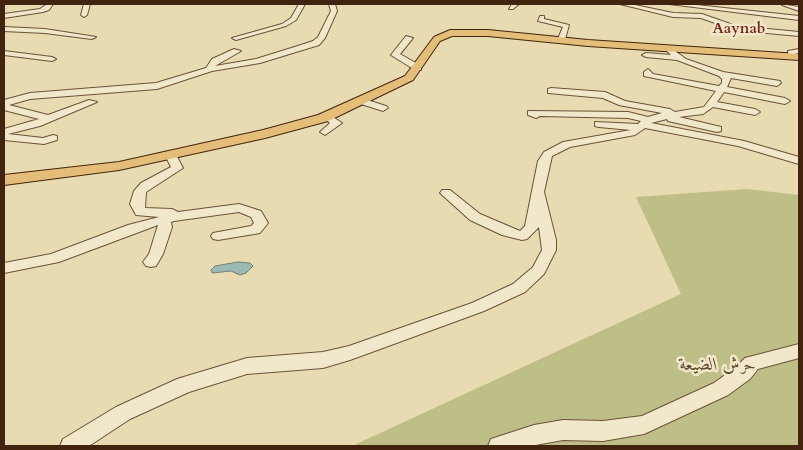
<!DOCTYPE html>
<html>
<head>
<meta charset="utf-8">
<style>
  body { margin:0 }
  #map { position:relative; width:803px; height:450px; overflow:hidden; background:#e9dbb1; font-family:Cardo,serif }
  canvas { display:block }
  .frame { position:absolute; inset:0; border:5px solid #42230f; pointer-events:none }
</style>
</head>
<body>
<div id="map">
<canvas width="803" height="450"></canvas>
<div class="frame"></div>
</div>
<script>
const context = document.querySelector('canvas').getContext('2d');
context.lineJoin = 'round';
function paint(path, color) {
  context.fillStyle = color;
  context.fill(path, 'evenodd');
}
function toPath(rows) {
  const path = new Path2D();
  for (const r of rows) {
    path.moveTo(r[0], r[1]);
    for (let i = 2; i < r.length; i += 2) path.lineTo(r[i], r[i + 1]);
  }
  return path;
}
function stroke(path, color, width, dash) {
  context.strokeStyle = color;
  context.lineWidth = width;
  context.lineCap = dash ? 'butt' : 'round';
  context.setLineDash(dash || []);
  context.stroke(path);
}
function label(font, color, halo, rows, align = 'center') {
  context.font = font + ' Cardo,Amiri,serif';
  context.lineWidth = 5;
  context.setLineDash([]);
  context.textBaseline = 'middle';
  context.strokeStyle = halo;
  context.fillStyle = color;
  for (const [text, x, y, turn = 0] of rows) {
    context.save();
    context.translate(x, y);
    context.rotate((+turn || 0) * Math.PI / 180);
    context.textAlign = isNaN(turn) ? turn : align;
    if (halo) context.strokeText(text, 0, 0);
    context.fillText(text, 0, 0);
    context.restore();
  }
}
const green = toPath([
  [747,189,799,195,799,446,352,446,681,294,636,197]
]);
const water = toPath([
  [238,262,250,263,253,266,246,273,240,275,231,271,212,273,211,270,215,266,238,262]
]);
const minor = toPath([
  [47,4,53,4,49,10,43,12,4,18,4,14,40,9,47,4],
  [84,4,90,4,87,15,84,17,81,15,84,4],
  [299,4,305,4,296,20,286,26,236,40,232,38,282,24,291,18,299,4],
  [329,4,335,4,337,11,325,38,319,45,260,63,212,71,157,89,30,99,9,105,48,115,89,100,97,102,40,126,8,134,43,138,53,135,57,136,57,140,44,144,4,140,4,129,39,119,4,110,4,100,30,93,156,83,206,68,212,59,234,49,241,51,215,66,256,59,301,45,313,41,318,37,331,11,329,4],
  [512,4,519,4,513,9,509,9,512,4],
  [620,4,630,4,673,13,702,14,736,26,799,32,799,36,735,30,701,18,673,17,620,4],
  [669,4,687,4,799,16,799,20,669,4],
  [781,4,799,7,799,11,782,5,781,4],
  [540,16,544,16,544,19,569,25,564,43,557,41,563,27,538,21,540,16],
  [4,27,45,29,96,37,92,39,45,33,4,31,4,27],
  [406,36,413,38,400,54,421,66,421,70,415,70,391,55,406,36],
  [668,46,686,59,723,72,780,81,781,83,777,86,731,78,727,87,785,98,790,101,785,104,724,92,717,102,755,109,760,112,755,115,713,107,703,114,679,117,721,127,721,131,717,132,668,121,667,119,651,123,744,141,799,157,799,164,738,146,645,128,635,135,570,147,552,156,544,192,556,240,556,250,544,274,525,292,484,311,350,360,323,368,247,374,189,392,130,419,89,446,60,446,63,439,116,407,177,379,247,358,323,352,349,346,472,303,513,284,533,267,542,250,539,227,527,239,522,240,502,235,470,220,440,193,442,190,450,190,480,214,520,231,525,226,538,161,544,152,563,142,631,130,599,127,595,126,595,122,638,124,641,121,628,118,540,116,536,118,528,115,528,111,628,112,648,117,662,113,619,105,603,98,548,93,548,89,551,88,605,92,625,101,670,109,675,112,704,107,716,91,644,76,644,72,648,69,653,74,719,86,722,83,722,79,719,76,677,60,646,57,642,55,646,53,671,55,664,48,668,46],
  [799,49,799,53,795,54,795,59,789,59,788,51,799,49],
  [4,51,52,57,56,59,52,61,4,55,4,51],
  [361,98,386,106,388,108,383,111,358,103,358,99,361,98],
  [327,113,342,123,325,135,320,132,330,123,322,116,327,113],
  [171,152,175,153,183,168,146,192,145,208,172,209,178,212,239,204,261,211,268,223,260,233,218,240,213,239,211,236,213,233,251,226,254,223,251,217,239,212,174,221,171,222,172,227,163,254,156,266,151,267,146,266,143,262,149,254,158,225,59,262,4,273,4,263,51,254,128,225,159,217,136,215,130,204,134,191,141,183,171,167,165,155,171,152],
  [799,344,799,358,758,369,750,379,728,395,644,434,603,441,563,440,530,446,488,446,491,439,534,425,563,420,603,421,642,416,714,383,736,367,745,358,799,344]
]);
const major = toPath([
  [450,30,488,30,588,40,799,54,799,60,588,46,488,36,452,36,440,41,413,80,328,121,265,138,119,170,4,185,4,175,119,162,263,130,318,115,405,76,434,37,450,30]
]);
const farQuarternames = [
  ["Aaynab",739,30]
];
const nearParknames = [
  ["حرش الضيعة",718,366]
];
paint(green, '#bebe87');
paint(water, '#99bab2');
stroke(water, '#767e71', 1);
stroke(minor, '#6c5138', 2);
stroke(major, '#42230f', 2);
paint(minor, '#f1e8cc');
paint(major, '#e4be78');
label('bold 15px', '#7a1f14', '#f1e8cc', farQuarternames);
label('italic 18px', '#614a2d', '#f1e8cc', nearParknames);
</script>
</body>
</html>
